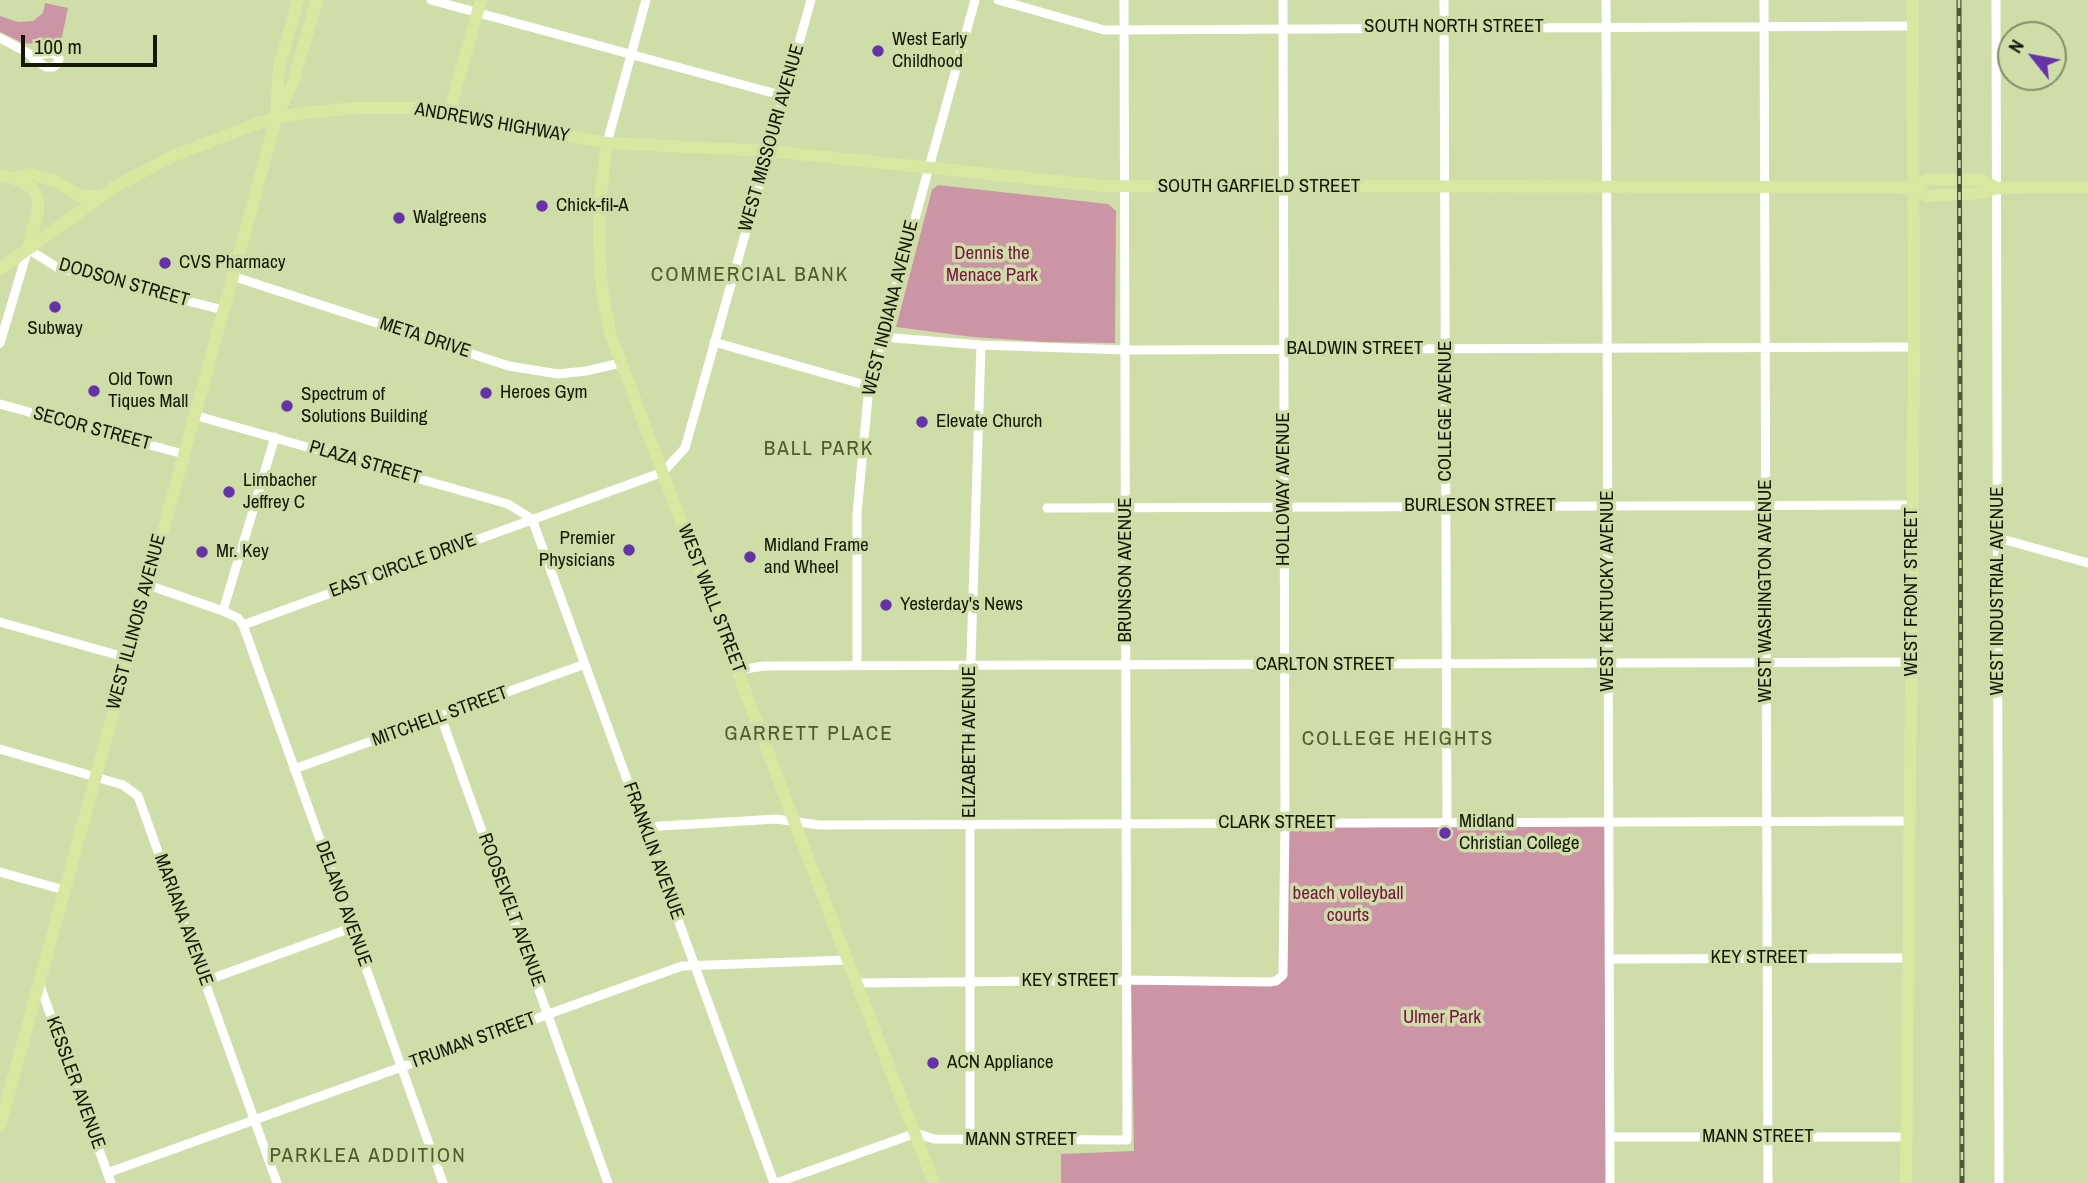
<!DOCTYPE html>
<html>
<head>
<meta charset="utf-8">
<style>
  body { margin:0 }
  #map { position:relative; width:2088px; height:1183px; overflow:hidden; background:#cfdda9; font-family:"Archivo Narrow",sans-serif }
  canvas { display:block }
  .north { position:absolute; left:1997px; top:21px; width:70px; height:70px; box-sizing:border-box; background:#cfdda9; border:2px solid #848e67; border-radius:50%; rotate:301deg; font-size:19px; font-weight:700; line-height:28px; text-align:center; color:#141805 }
  .north::after { content:''; display:block; margin:auto; width:24px; height:32px; background:#6732a9; clip-path:polygon(50% 0,100% 100%,50% 72%,0 100%) }
  .scale { position:absolute; left:21px; top:35px; width:136px; height:32px; box-sizing:border-box; border:4px solid #141805; border-top:0; padding-left:9px; font-size:21px; line-height:24px; white-space:nowrap; color:#141805; -webkit-text-stroke:5px #cfdda9; paint-order:stroke }
</style>
</head>
<body>
<div id="map">
<canvas width="2088" height="1183"></canvas>
<div class="north">N</div>
<div class="scale">100 m</div>
</div>
<script>
const context = document.querySelector('canvas').getContext('2d');
context.lineJoin = 'round';
function paint(path, color) {
  context.fillStyle = color;
  context.fill(path, 'evenodd');
}
function toPath(rows) {
  const path = new Path2D();
  for (const r of rows) {
    path.moveTo(r[0], r[1]);
    for (let i = 2; i < r.length; i += 2) path.lineTo(r[i], r[i + 1]);
  }
  return path;
}
function stroke(path, color, width, dash) {
  context.strokeStyle = color;
  context.lineWidth = width;
  context.lineCap = dash ? 'butt' : 'round';
  context.setLineDash(dash || []);
  context.stroke(path);
}
function label(font, color, halo, rows, align = 'center') {
  context.font = font + ' "Archivo Narrow",sans-serif';
  context.lineWidth = 7;
  context.setLineDash([]);
  context.textBaseline = 'middle';
  context.strokeStyle = halo;
  context.fillStyle = color;
  for (const [text, x, y, turn = 0] of rows) {
    context.save();
    context.translate(x, y);
    context.rotate((+turn || 0) * Math.PI / 180);
    context.textAlign = isNaN(turn) ? turn : align;
    if (halo) context.strokeText(text, 0, 0);
    context.fillText(text, 0, 0);
    context.restore();
  }
}
const green = toPath([
  [45,3,68,8,60,46,23,43,0,32,0,16,18,22,33,21,43,13],
  [938,185,1108,204,1116,211,1115,343,1044,342,973,337,896,327,932,190],
  [1606,824,1606,1183,1061,1183,1061,1154,1134,1151,1131,983,1281,980,1287,825]
]);
const minor = toPath([
  [431,0,784,96],
  [998,0,1104,30,1913,26],
  [1444,0,1447,823],
  [1606,0,1610,1183],
  [1764,0,1768,1183],
  [1996,0,1999,1183],
  [0,38,30,54,32,57,34,59,46,67,53,67,58,63,59,59,54,53,31,55],
  [607,143,646,0],
  [232,276,509,366,558,374,586,371,621,363],
  [882,337,981,345,1125,350,1914,347],
  [714,342,869,386],
  [0,343,28,249,58,268,223,310],
  [0,404,183,454],
  [194,415,508,504,532,519,774,1183],
  [1047,508,1912,505],
  [1998,538,2088,563],
  [148,585,223,611,238,618,243,625,663,472,685,448,811,0],
  [223,611,275,437],
  [0,622,128,658],
  [243,625,443,1183],
  [857,666,857,514,869,386,975,0],
  [738,670,764,666,1912,662],
  [441,717,608,1183],
  [0,749,123,785,138,796,277,1183],
  [294,769,585,664],
  [644,827,777,819,819,825,1910,821],
  [0,872,64,890],
  [1609,959,1909,958],
  [205,981,351,928],
  [39,983,111,1183],
  [858,983,1128,980,1269,982,1276,981,1283,975,1285,824,1283,0],
  [1610,1137,1907,1137],
  [970,1140,970,689,981,345],
  [107,1173,682,966,848,960],
  [776,1183,916,1133,934,1139,1127,1140,1124,0]
]);
const major = toPath([
  [276,111,279,68,298,0],
  [449,113,481,0],
  [607,143,600,200,599,237,602,289,610,333,805,850,934,1183],
  [0,175,22,181,32,188,38,198,38,211,28,249],
  [13,178,31,174,55,181,80,196,101,196],
  [1914,188,1927,179,1982,180,1997,188],
  [0,269,116,186,173,156,261,122,295,114,355,108,415,108,466,115,607,143,769,151,1104,186,1844,187,1914,188,1928,196,1981,193,1997,188,2088,187],
  [0,1126,276,119,293,82,317,0],
  [1906,1183,1914,368,1913,0]
]);
const rail = toPath([
  [1959,0,1962,1183]
]);
const markers = [
  [878,51,7,"#6732a9"],
  [542,206,7,"#6732a9"],
  [399,218,7,"#6732a9"],
  [165,263,7,"#6732a9"],
  [55,307,7,"#6732a9"],
  [94,391,7,"#6732a9"],
  [486,393,7,"#6732a9"],
  [287,406,7,"#6732a9"],
  [922,422,7,"#6732a9"],
  [229,492,7,"#6732a9"],
  [629,550,7,"#6732a9"],
  [202,552,7,"#6732a9"],
  [750,557,7,"#6732a9"],
  [886,605,7,"#6732a9"],
  [1445,833,7,"#6732a9"],
  [933,1063,7,"#6732a9"]
];
const streetNames = [
  ["SOUTH NORTH STREET",1454,27],
  ["ANDREWS HIGHWAY",492,123,10],
  ["WEST MISSOURI AVENUE",772,138,-74],
  ["SOUTH GARFIELD STREET",1259,187],
  ["DODSON STREET",124,283,16],
  ["WEST INDIANA AVENUE",891,308,-76],
  ["META DRIVE",425,338,18],
  ["BALDWIN STREET",1355,349],
  ["COLLEGE AVENUE",1446,411,-90],
  ["SECOR STREET",92,429,15],
  ["PLAZA STREET",365,463,16],
  ["HOLLOWAY AVENUE",1284,489,-90],
  ["BURLESON STREET",1480,506],
  ["EAST CIRCLE DRIVE",403,566,-20],
  ["BRUNSON AVENUE",1126,570,-90],
  ["WEST KENTUCKY AVENUE",1608,591,-90],
  ["WEST WASHINGTON AVENUE",1766,591,-90],
  ["WEST INDUSTRIAL AVENUE",1998,591,-90],
  ["WEST FRONT STREET",1912,592,-90],
  ["WEST WALL STREET",711,599,69],
  ["WEST ILLINOIS AVENUE",137,622,-75],
  ["CARLTON STREET",1325,665],
  ["MITCHELL STREET",440,717,-20],
  ["ELIZABETH AVENUE",970,742,-90],
  ["CLARK STREET",1277,823],
  ["FRANKLIN AVENUE",653,851,70],
  ["DELANO AVENUE",343,904,70],
  ["ROOSEVELT AVENUE",511,910,70],
  ["MARIANA AVENUE",183,920,70],
  ["KEY STREET",1759,958],
  ["KEY STREET",1070,981],
  ["TRUMAN STREET",473,1041,-20],
  ["KESSLER AVENUE",75,1083,70],
  ["MANN STREET",1758,1137],
  ["MANN STREET",1021,1140]
];
const poiNames = [
  ["West Early",892,40],
  ["Childhood",892,62],
  ["Chick-fil-A",556,206],
  ["Walgreens",413,218],
  ["CVS Pharmacy",179,263],
  ["Subway",55,329,"center"],
  ["Old Town",108,380],
  ["Tiques Mall",108,402],
  ["Heroes Gym",500,393],
  ["Spectrum of",301,395],
  ["Solutions Building",301,417],
  ["Elevate Church",936,422],
  ["Limbacher",243,481],
  ["Jeffrey C",243,503],
  ["Premier",615,539,"right"],
  ["Physicians",615,561,"right"],
  ["Midland Frame",764,546],
  ["and Wheel",764,568],
  ["Mr. Key",216,552],
  ["Yesterday's News",900,605],
  ["Midland",1459,822],
  ["Christian College",1459,844],
  ["ACN Appliance",947,1063]
];
const parkNames = [
  ["Dennis the",992,254],
  ["Menace Park",992,276],
  ["beach volleyball",1348,894],
  ["courts",1348,916],
  ["Ulmer Park",1442,1018]
];
const neighbourhoodNames = [
  ["COMMERCIAL BANK",750,275],
  ["BALL PARK",819,449],
  ["GARRETT PLACE",809,734],
  ["COLLEGE HEIGHTS",1398,739],
  ["PARKLEA ADDITION",368,1156]
];
paint(green, '#cc95a5');
stroke(minor, '#fff', 9);
stroke(major, '#d9e8a0', 12);
stroke(rail, '#4f5739', 5);
stroke(rail, '#cfdda9', 2.5, [8]);
for (const [x, y, r, color] of markers) {
  const dot = new Path2D();
  dot.arc(x, y, r, 0, 2 * Math.PI);
  context.fillStyle = color;
  context.fill(dot);
  stroke(dot, '#cfdda9', 2.5);
}
label('19px', '#141805', '#cfdda9', streetNames);
label('19px', '#141805', '#cfdda9', poiNames, 'left');
label('19px', '#7a1241', '#cfdda9', parkNames);
context.letterSpacing = '2px';
label('21px', '#505b2c', '#cfdda9', neighbourhoodNames);
context.letterSpacing = '0px';
</script>
</body>
</html>
